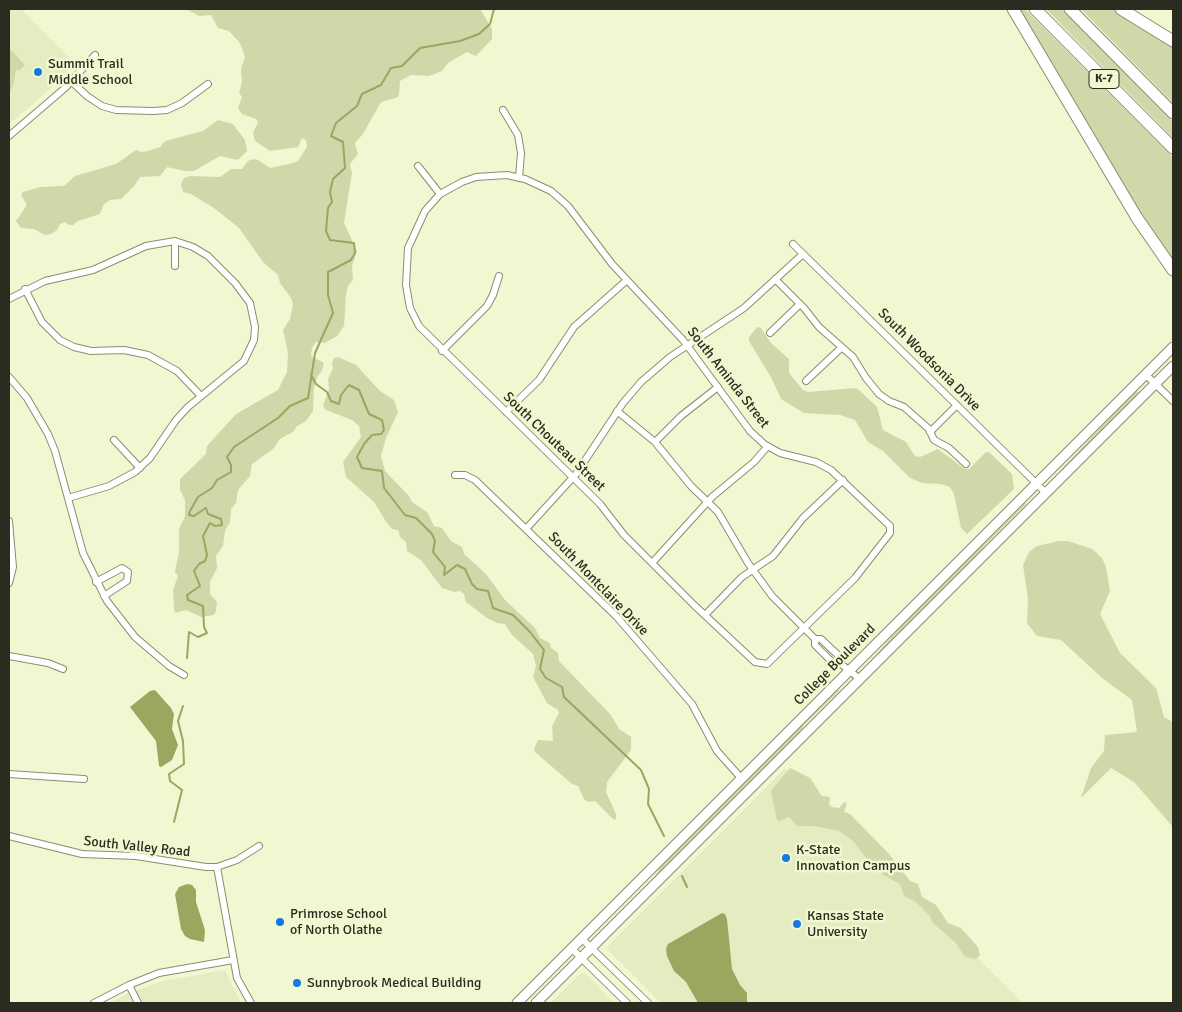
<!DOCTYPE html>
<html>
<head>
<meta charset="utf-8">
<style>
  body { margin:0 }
  #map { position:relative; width:1182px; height:1012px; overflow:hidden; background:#f0f8d2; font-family:Signika,sans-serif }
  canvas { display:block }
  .frame { position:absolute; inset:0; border:10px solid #292c1e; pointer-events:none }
</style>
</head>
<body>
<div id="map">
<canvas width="1182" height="1012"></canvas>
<div class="frame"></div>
</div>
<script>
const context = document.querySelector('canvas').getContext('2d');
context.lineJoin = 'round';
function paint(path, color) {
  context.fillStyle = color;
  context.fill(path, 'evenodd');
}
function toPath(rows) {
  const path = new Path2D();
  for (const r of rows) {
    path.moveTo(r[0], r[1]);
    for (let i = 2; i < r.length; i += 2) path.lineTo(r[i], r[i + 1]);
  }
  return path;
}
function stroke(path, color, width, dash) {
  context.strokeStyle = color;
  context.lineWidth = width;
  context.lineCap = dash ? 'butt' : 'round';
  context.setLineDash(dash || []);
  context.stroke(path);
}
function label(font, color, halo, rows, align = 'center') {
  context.font = font + ' Signika,sans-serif';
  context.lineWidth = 5;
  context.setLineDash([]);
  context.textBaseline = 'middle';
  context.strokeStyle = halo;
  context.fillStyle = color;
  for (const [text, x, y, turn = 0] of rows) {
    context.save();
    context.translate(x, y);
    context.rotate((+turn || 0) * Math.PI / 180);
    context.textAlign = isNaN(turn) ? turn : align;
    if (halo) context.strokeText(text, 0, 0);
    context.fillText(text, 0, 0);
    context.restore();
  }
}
const built = toPath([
  [9,9,21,9,75,63,49,90,9,124],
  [785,768,1023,1003,661,1003,606,948],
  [225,970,241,1003,110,1003,128,993,163,981],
  [585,973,614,1003,550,1003,580,974]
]);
const green = toPath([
  [186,9,480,9,492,29,492,39,476,56,467,52,448,63,442,71,429,76,411,75,400,81,399,95,396,98,381,102,363,134,355,143,358,154,350,164,352,173,344,223,357,251,352,266,353,280,348,286,346,294,344,326,337,336,325,343,316,342,312,348,311,356,324,363,322,371,317,377,314,388,313,411,306,421,297,426,293,432,280,439,273,449,252,464,250,476,238,490,236,503,231,509,230,522,225,531,223,546,216,556,217,568,210,582,210,594,217,602,216,611,214,615,201,617,186,610,175,613,174,608,173,590,178,576,175,572,179,552,179,529,185,516,185,500,180,490,180,479,206,454,207,446,236,414,278,390,287,372,288,353,283,330,290,319,293,304,291,298,280,283,278,275,263,262,239,228,214,208,191,194,183,192,181,184,184,178,190,176,220,177,231,169,242,169,248,161,253,159,258,160,270,168,289,164,298,161,307,147,306,140,302,138,298,147,270,151,255,141,253,133,258,122,256,119,242,114,238,108,242,97,239,93,242,82,241,69,245,57,240,43,229,31,218,28,211,15,199,16],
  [1017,9,1025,9,1173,157,1173,261,1137,211],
  [1046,9,1062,9,1173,122,1173,138],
  [1081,9,1115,9,1173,44,1173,103],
  [9,48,25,65,19,71,16,69,14,83,9,94],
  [218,120,233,124,245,140,247,151,238,160,220,156,194,171,185,171,167,167,160,176,140,177,134,186,121,199,110,200,104,204,100,214,78,221,73,225,69,225,65,222,60,224,57,230,51,234,45,235,34,229,21,228,16,221,27,205,21,195,23,192,40,187,64,186,75,176,116,164,136,150,141,152,148,151,160,147,165,141,203,131],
  [757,327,761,328,770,342,789,359,789,373,803,390,808,392,855,388,859,390,877,407,883,430,906,442,915,456,920,457,938,449,965,469,969,469,986,452,989,452,1012,474,1014,489,967,534,961,528,954,494,950,487,940,484,922,483,910,478,883,451,868,442,855,420,840,415,804,413,781,399,772,379,749,341,749,337],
  [338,357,356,365,380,391,394,400,398,412,386,438,381,456,385,471,409,496,412,502,427,512,434,526,442,528,451,541,462,547,464,554,486,574,505,600,535,628,540,638,550,643,551,648,558,653,559,661,611,715,619,729,631,737,631,750,607,782,606,792,616,814,616,819,614,820,595,801,588,802,584,799,578,786,572,784,535,752,534,749,538,740,553,741,552,726,559,713,558,710,547,703,533,677,536,666,533,654,512,635,505,624,497,623,487,618,466,602,464,594,460,591,454,592,442,588,421,560,407,551,406,542,400,537,398,530,392,529,385,520,374,502,346,477,343,462,361,437,359,426,352,420,326,410,323,406,329,389,328,379,333,368,332,363,334,358],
  [1135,391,1139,392,1139,395,1056,475],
  [1025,501,1026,504,984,546,977,556,868,664,907,619],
  [1059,541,1068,541,1092,549,1102,558,1106,567,1110,591,1100,614,1120,653,1156,688,1164,717,1173,722,1173,827,1134,782,1111,768,1081,798,1091,768,1104,751,1105,735,1137,732,1132,700,1102,678,1061,640,1037,636,1027,623,1028,599,1023,565,1029,552,1037,546],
  [837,688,839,691,805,724,795,739,657,878,655,877,662,863],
  [790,768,810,778,822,796,830,797,829,804,831,807,839,808,844,802,847,803,844,812,850,814,890,855,910,881,918,884,922,897,936,905,948,923,961,928,978,947,980,955,976,959,965,957,955,942,932,922,930,916,916,902,904,896,900,884,883,875,879,866,867,859,853,841,839,831,815,826,797,826,789,817,779,821,777,820,771,791]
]);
const water = toPath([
  [155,690,171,708,174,714,172,729,178,745,172,760,161,767,159,766,156,741,130,707,150,691],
  [187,884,192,885,196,890,196,902,205,930,204,942,190,939,185,936,181,929,175,894,179,887],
  [722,913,725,914,727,919,732,969,740,985,747,993,747,1003,698,1003,686,982,674,971,667,956,666,949,668,944]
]);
const stream = toPath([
  [311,375,316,384,327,392,331,401,339,404,341,395,349,385,359,390,369,414,382,420,384,430,381,434,372,435,364,444,357,457,362,468,382,471,384,488,405,515,416,518,432,534,435,541,433,552,445,567,444,575,457,565,465,569,472,584,477,589,488,591,493,608,513,615,530,632,544,650,540,669,546,678,562,687,564,697,641,770,649,789,648,804,664,836],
  [187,658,189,632,198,637,207,633,204,627,203,606,188,600,187,595,200,586,194,571,199,564,205,561,207,555,203,536,210,523,215,526,222,525,221,519,208,514,206,508,194,516,189,515,190,511,198,497,212,488,217,480,231,472,231,465,227,457,234,447,278,418,290,406,308,398,315,353,333,313,328,295,328,272,351,260,355,253,354,243,330,240,326,231,328,208,332,202,330,192,333,179,345,168,343,142,331,136,336,123,357,106,362,94,381,85,391,68,402,66,420,48,460,41,479,34,490,24,494,9],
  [174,822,182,790,170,781,169,774,184,764,183,741,178,721,183,706],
  [682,876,687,887]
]);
const street = toPath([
  [72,82,87,96,102,106,116,110,153,111,167,110,182,103,208,84],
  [503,110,518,135,521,153,519,178],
  [9,136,65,88,95,55],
  [418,166,440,194],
  [507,175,525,179,551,191,568,206,612,264,683,340,750,431,764,444,780,453,816,462,831,470,890,526,890,533,855,578,767,664,755,662,694,605,624,535,600,504,419,326,410,308,406,285,408,248,425,211,440,194,462,182,476,177,507,175],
  [793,244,1046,493],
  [175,266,175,241],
  [775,279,804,308,819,327,853,357,866,378,879,394,889,401,904,407,929,429,934,440,949,448,966,464],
  [25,289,42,322,60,340,74,347,91,351,124,350,148,355,177,371,200,395],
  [9,299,45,281,93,270,146,246,175,241,193,247,208,256,235,283,250,303,255,327,254,340,244,361,188,407,176,420,150,458,135,472,109,486,68,498],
  [770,333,800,304],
  [442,351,487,306,493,295,499,276],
  [1145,374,1173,401],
  [9,377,27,398,48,434,55,451,83,553,107,601,135,637,169,666,184,675],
  [806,381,841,348],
  [617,411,655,442,691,486,718,512,748,563,772,596,815,639,815,645,833,663,841,664,860,679],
  [506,412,539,380,574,327,627,280],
  [930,432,957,405],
  [114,440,140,468],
  [655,442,681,416,718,387],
  [455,475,465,475,475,480,616,616,692,704,717,751,741,778],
  [9,521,13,567,9,583],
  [526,529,576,474,623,403,641,382,670,357,744,308,803,254],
  [652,563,712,497,754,462,767,447],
  [96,582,122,568,128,572,127,581,104,596],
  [705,615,742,577,773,556,803,518,843,480],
  [815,639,821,639,840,657,841,664],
  [9,656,48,663,63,669],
  [9,774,84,779],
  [9,836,82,854,136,856,206,867,217,867,237,860,259,846],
  [217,867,237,978,251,1003],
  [581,938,648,1003],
  [571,948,627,1003],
  [129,985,138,1003],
  [94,1003,129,985,159,973,233,960]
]);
const secondary = toPath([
  [517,1003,1173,347],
  [536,1003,1173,366]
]);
const highway = toPath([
  [1013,9,1137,218,1173,270],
  [1035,9,1173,148],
  [1070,9,1173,113],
  [1121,9,1173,41]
]);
const markers = [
  [38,72,5,"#127ae2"],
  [786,858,5,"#127ae2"],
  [280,922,5,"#127ae2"],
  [797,924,5,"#127ae2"],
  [297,983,5,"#127ae2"]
];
const shields = [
  [1104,79,30]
];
const shieldNames = [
  ["K-7",1104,79]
];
const poiNames = [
  ["Summit Trail",48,64],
  ["Middle School",48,80],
  ["K-State",796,850],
  ["Innovation Campus",796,866],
  ["Primrose School",290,914],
  ["of North Olathe",290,930],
  ["Kansas State",807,916],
  ["University",807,932],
  ["Sunnybrook Medical Building",307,983]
];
const streetNames = [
  ["South Woodsonia Drive",929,360,45],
  ["South Aminda Street",728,378,52],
  ["South Chouteau Street",554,442,44],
  ["South Montclaire Drive",598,584,46],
  ["College Boulevard",835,665,-45],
  ["South Valley Road",137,847,6]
];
paint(built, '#e4edc1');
paint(green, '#ced8a9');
paint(water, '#9aa75e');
stroke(stream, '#9aa75e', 2);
stroke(street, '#888f6d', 8);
stroke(secondary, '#888f6d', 11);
stroke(highway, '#888f6d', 13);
stroke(street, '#fff', 6);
stroke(secondary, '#fff', 9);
stroke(highway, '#fff', 11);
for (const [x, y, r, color] of markers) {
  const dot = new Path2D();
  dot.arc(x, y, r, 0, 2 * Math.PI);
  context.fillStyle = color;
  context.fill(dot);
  stroke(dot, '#f0f8d2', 2);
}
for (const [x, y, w] of shields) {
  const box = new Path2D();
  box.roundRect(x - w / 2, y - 9.5, w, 19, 4);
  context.fillStyle = '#f0f8d2';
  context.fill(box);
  stroke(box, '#292c1e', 1);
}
label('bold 12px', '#292c1e', null, shieldNames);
label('14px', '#292c1e', '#f0f8d2', poiNames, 'left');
label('14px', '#292c1e', '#f0f8d2', streetNames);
</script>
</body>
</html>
